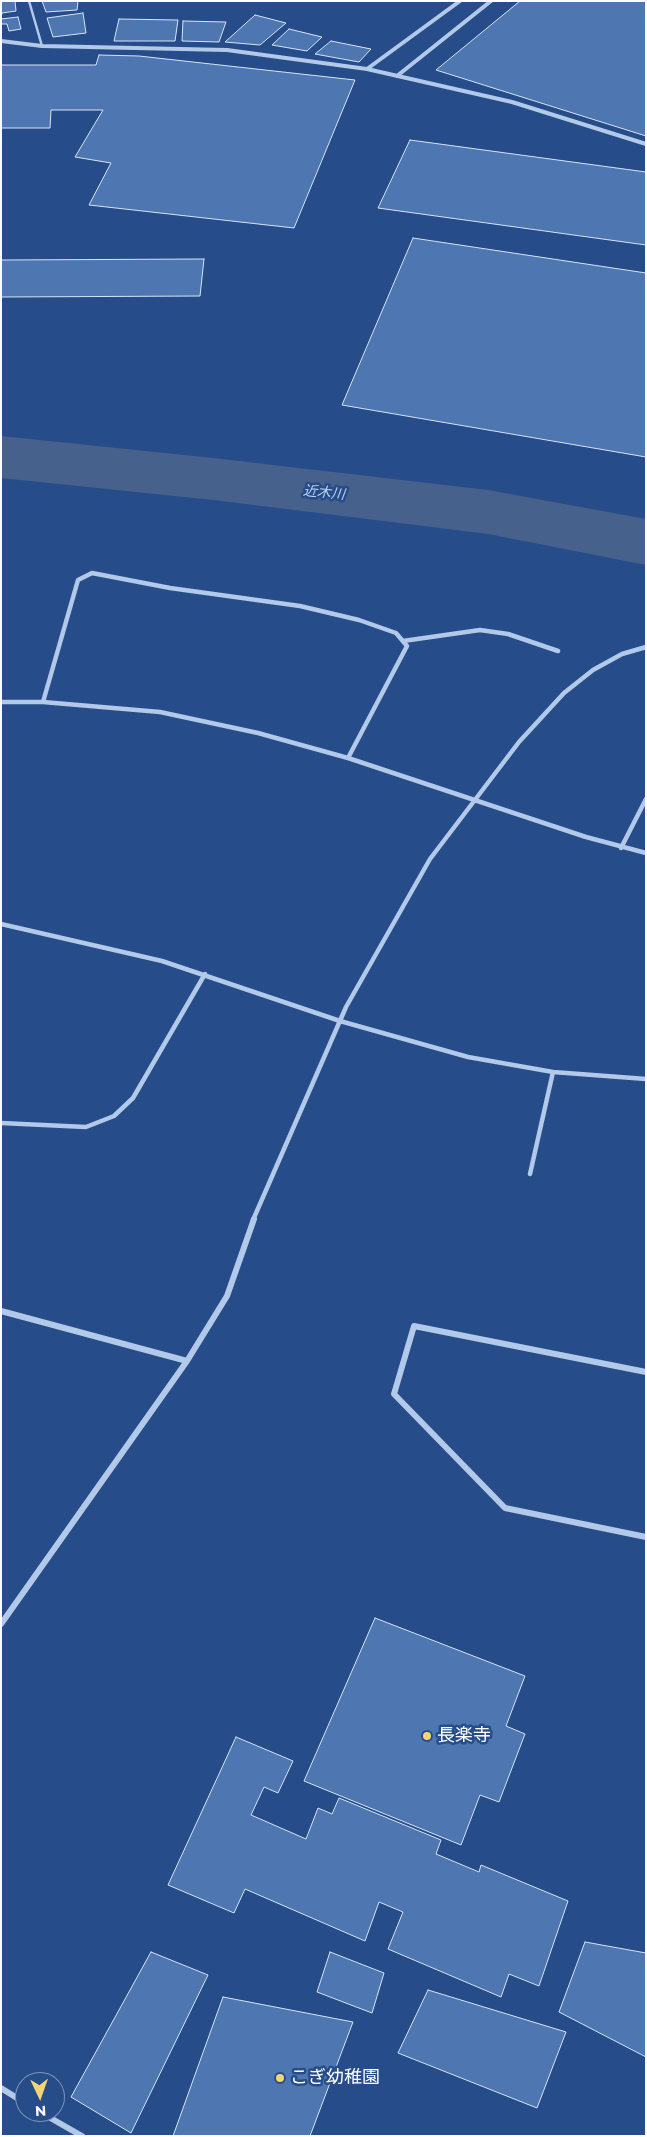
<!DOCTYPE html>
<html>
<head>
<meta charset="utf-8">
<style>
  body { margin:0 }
  #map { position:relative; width:647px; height:2137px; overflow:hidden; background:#264d89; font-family:Montserrat,sans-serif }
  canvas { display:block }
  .frame { position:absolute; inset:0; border:2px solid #fff; pointer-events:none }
  .north { position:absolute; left:15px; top:2072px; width:50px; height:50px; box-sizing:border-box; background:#264d89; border:1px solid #7d94b8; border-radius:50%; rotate:177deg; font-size:14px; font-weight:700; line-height:20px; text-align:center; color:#fff }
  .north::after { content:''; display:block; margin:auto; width:18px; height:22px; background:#f3d578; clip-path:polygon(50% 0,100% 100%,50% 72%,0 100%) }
</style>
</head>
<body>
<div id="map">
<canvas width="647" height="2137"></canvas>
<div class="frame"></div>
<div class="north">N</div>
</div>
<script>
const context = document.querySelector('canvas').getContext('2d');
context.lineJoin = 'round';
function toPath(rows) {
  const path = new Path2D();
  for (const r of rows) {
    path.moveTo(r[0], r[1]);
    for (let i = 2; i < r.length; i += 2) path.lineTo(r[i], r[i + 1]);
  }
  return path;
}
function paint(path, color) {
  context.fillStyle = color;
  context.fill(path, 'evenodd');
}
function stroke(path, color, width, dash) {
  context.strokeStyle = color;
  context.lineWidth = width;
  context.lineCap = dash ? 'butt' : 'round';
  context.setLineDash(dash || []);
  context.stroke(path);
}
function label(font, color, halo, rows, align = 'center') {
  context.font = font + ' Montserrat,"Noto Sans JP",sans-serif';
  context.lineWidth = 5;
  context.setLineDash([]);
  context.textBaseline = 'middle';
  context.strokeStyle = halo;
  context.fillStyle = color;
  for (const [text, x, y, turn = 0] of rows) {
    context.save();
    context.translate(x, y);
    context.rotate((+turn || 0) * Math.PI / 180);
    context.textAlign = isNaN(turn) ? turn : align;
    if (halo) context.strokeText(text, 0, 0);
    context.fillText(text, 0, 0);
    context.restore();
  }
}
const river = toPath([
  [1,436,213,458,488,490,646,519,646,565,488,534,213,500,1,478,1,436]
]);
const building = toPath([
  [1,1,15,1,16,11,2,13,1,17,1,1],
  [42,1,78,1,77,10,46,12,42,1],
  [520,1,646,1,646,136,436,70,520,1],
  [83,13,86,33,53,37,47,18,83,13],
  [255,15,286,23,260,45,225,42,255,15],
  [18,17,21,29,9,31,7,24,1,24,1,19,18,17],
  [119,19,178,20,175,41,114,41,119,19],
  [183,21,226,22,219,42,182,41,183,21],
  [289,29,322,37,307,51,272,45,289,29],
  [331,41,371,49,359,62,315,54,331,41],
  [99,55,139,56,355,80,294,228,89,205,111,163,75,157,103,110,51,110,50,128,1,128,1,65,96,65,99,55],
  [410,140,646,172,646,245,378,208,410,140],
  [413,238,646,273,646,457,342,405,413,238],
  [204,259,200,296,1,297,1,260,204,259],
  [375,1618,525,1676,506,1726,525,1734,499,1802,480,1795,461,1845,304,1781,375,1618],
  [236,1737,293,1761,278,1793,264,1787,251,1815,306,1839,318,1808,332,1814,339,1798,441,1840,436,1854,479,1872,481,1865,568,1901,539,1986,509,1974,501,1997,388,1949,403,1912,379,1902,365,1941,245,1889,234,1913,168,1885,236,1737],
  [585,1942,646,1953,646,2057,559,2012,585,1942],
  [151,1952,208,1975,131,2133,71,2097,151,1952],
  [330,1952,384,1973,372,2013,317,1992,330,1952],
  [428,1990,566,2032,537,2108,398,2053,428,1990],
  [223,1997,353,2022,310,2136,173,2136,223,1997]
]);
const service = toPath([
  [29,1,42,46]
]);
const minorFar2 = toPath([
  [1,41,42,46,227,50,367,69,512,102,646,144],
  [367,69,460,1],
  [397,76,491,1]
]);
const minorFar1 = toPath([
  [403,641,480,630,508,634,558,651],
  [1,702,43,702,160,712,258,733,348,758,586,837,646,853],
  [43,702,78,580,92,573,170,588,300,606,359,620,396,633,407,646,348,758],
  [621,848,646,799],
  [1,924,162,961,340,1021,468,1057,553,1072,646,1079],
  [1,1123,86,1127,114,1116,133,1098,205,974],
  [530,1174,553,1072],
  [253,1220,346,1007,430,859,519,742,564,693,593,670,622,654,646,647]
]);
const minor = toPath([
  [1,1311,187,1361],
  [646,1372,414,1326,394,1394,505,1508,646,1537],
  [1,1624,187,1361,227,1296,254,1219],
  [1,2088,25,2103],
  [40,2112,82,2136]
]);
const markers = [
  [427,1736,5,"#f3d578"],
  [280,2078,5,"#f3d578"]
];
const farWaternames = [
  ["近木川",324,493,6]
];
const nearPoinames = [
  ["長楽寺",437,1736],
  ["こぎ幼稚園",290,2078]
];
paint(river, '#46618c');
paint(building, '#4e76b1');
stroke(building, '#d7e4f7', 1);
stroke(service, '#b3c9e9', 2.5);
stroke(minorFar2, '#b3c9e9', 4);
stroke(minorFar1, '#b3c9e9', 4.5);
stroke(minor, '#b3c9e9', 6);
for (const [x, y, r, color] of markers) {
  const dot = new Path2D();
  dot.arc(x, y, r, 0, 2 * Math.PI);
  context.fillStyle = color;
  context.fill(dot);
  stroke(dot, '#264d89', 2);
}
label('italic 14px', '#bfd3f1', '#264d89', farWaternames);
label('18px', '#fff', '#264d89', nearPoinames, 'left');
</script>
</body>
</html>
